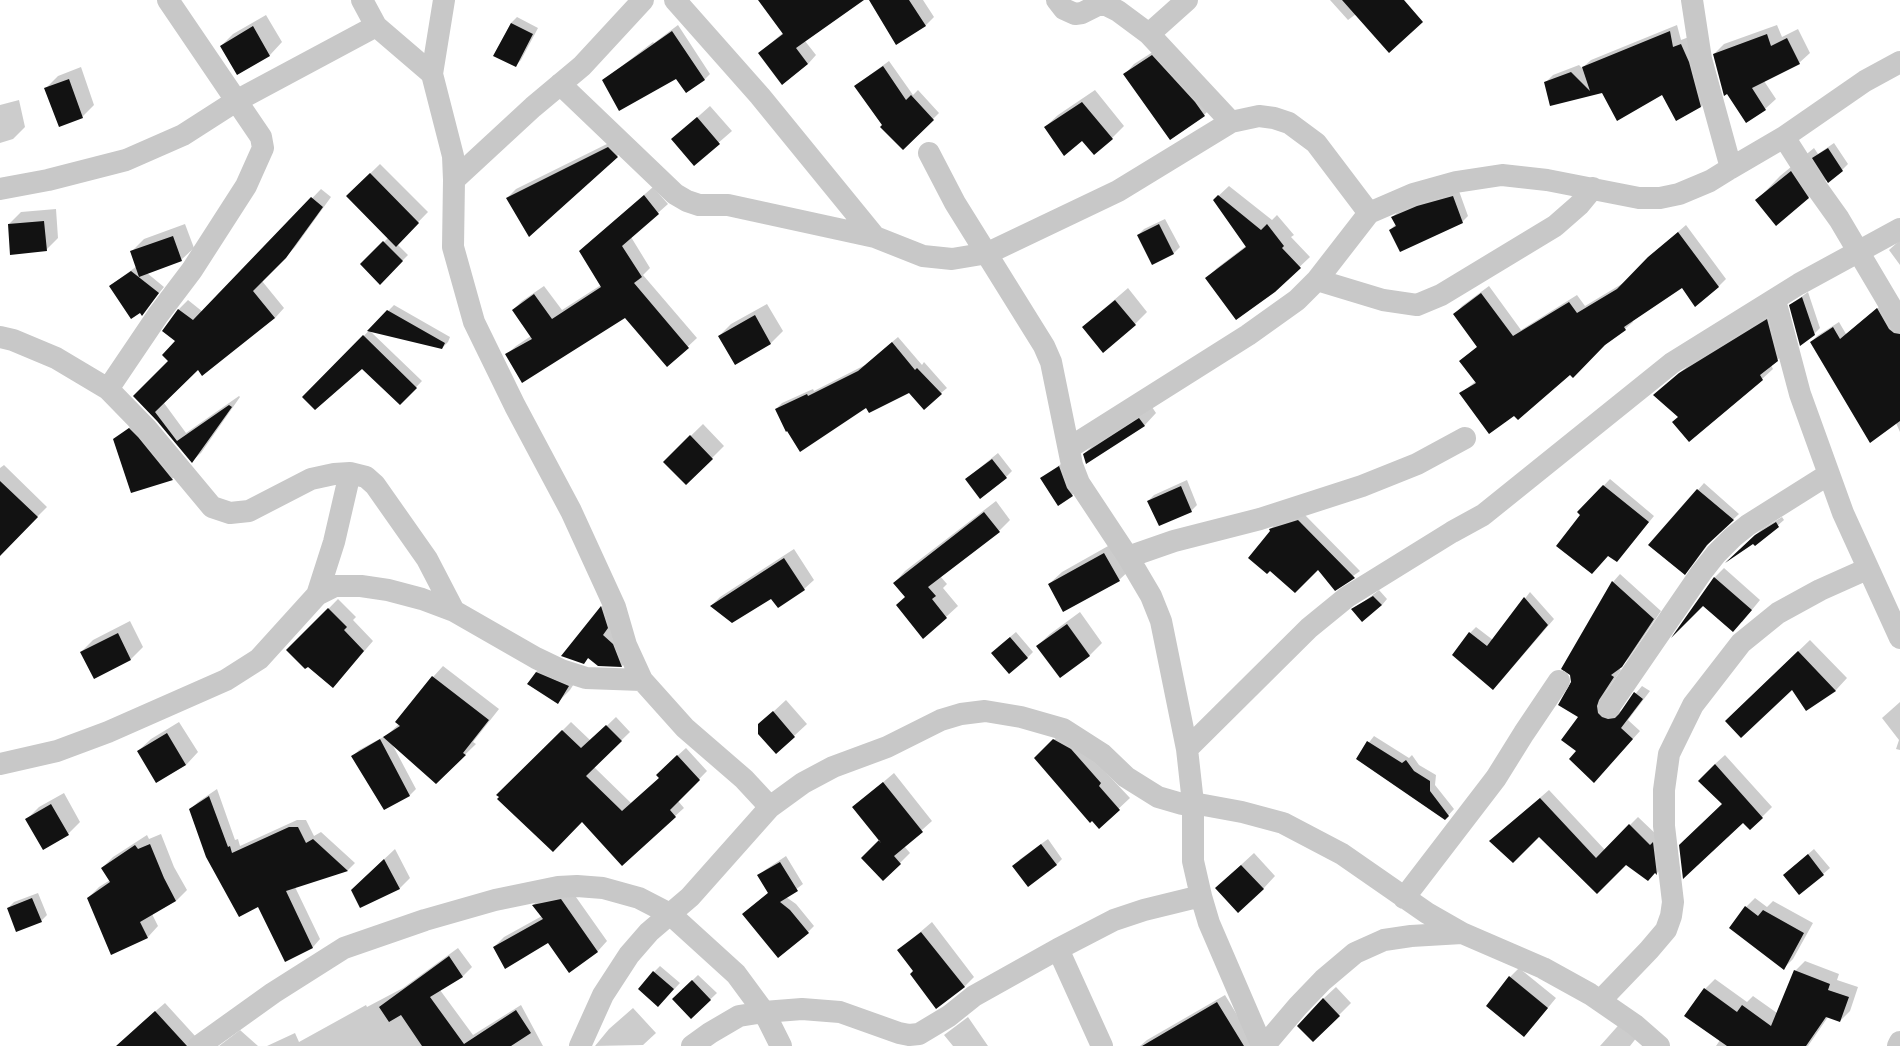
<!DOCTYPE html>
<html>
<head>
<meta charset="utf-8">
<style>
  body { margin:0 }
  canvas { display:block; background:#fff }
</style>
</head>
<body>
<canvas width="1900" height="1046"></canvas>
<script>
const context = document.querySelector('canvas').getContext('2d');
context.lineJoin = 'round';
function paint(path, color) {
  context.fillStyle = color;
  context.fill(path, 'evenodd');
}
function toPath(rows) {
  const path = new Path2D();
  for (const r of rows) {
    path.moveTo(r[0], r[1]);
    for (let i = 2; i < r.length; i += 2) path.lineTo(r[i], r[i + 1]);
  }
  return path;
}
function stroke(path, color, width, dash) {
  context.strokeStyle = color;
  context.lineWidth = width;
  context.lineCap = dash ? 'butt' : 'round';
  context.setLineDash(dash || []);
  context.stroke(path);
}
const shadow = toPath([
  [784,0,862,0,805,41,816,55,808,64,759,53,784,32],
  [870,0,923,0,934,17,925,26],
  [1330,0,1393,0,1356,14,1348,20],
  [266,15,282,42,270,55,238,74,221,46,233,34],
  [517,17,538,28,521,60,515,66,494,55,511,23],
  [678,25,710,74,704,80,676,78,604,80,653,42,654,43],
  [1677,25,1681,40,1689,37,1708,99,1701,107,1663,93,1602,92,1550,105,1545,83,1553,75,1579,65,1582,68,1591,60],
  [1777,25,1782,37,1798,29,1810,53,1799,63,1764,81,1776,99,1765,109,1714,54,1724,44],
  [1162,46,1214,105,1204,115,1125,74,1134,64],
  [889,61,913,95,918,90,939,113,903,149,883,126,855,86],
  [81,67,94,105,82,117,46,88,58,76],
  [1095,90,1124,126,1112,138,1082,139,1045,127,1058,115],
  [19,100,25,127,13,139,0,143,0,105],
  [710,106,732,131,694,164,673,139],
  [617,139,626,148,529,235,507,198,516,189],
  [1834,143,1848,164,1842,170,1827,179,1808,198,1757,200,1780,176,1814,148,1818,154],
  [380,164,428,212,397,244,408,255,380,283,362,264,388,238,347,196],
  [1229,186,1272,220,1277,215,1294,235,1291,237,1310,257,1274,291,1207,278,1217,268,1246,246,1214,200],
  [653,187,668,204,631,237,650,268,643,275,697,338,667,366,625,317,507,354,516,346,531,336,513,310,522,301,544,286,562,310,601,285,590,242],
  [321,189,331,197,295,247,262,281,284,308,275,318,198,369,164,403,186,433,239,396,240,397,201,453,192,461,157,420,134,396,169,361,177,341,164,331,179,309,188,300,203,312],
  [1459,191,1468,216,1462,222,1390,230,1396,224,1392,217,1398,212,1424,200],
  [56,209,58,238,46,250,9,224,21,212],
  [1165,219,1180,247,1174,253,1152,264,1138,235,1144,229],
  [185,224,194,248,181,260,147,273,164,287,142,314,110,286,137,266,131,252,144,239],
  [1686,225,1726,279,1718,287,1682,287,1632,320,1633,322,1625,329,1514,415,1461,393,1476,381,1460,361,1478,346,1455,314,1462,306,1489,286,1521,330,1577,295,1585,306,1625,282,1657,250],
  [1900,240,1900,265,1889,250],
  [1128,288,1147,312,1135,324,1083,327],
  [1808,292,1820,328,1814,334,1790,305],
  [1884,303,1900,326,1900,336,1811,342,1817,336,1839,322,1846,334],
  [767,304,783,331,771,343,735,364,719,336,731,324],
  [394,305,450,337,448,342,442,348,370,331,422,381,400,404,362,368,304,397],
  [1778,309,1789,350,1771,365,1773,369,1762,379,1679,416,1654,395,1691,363],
  [898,337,922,365,924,362,947,388,941,393,909,391,867,407,776,409,782,403,813,389,814,391,865,365],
  [1900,387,1900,432,1896,423],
  [1152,407,1156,413,1144,426,1084,454,1096,442],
  [135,423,178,473,172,479,132,492,114,440],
  [703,424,724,446,686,484,664,462],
  [998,453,1012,471,1006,477,966,479],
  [1065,461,1078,489,1072,495,1041,479],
  [4,465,47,507,11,543,0,533,0,468],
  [1610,479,1654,516,1617,561,1579,512],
  [1187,480,1197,505,1191,511,1148,501,1154,495],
  [1704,483,1739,514,1712,539,1691,567,1650,545],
  [996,501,1010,520,999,531,940,576,947,584,943,588,958,606,924,637,906,597,894,583,905,571],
  [1304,514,1360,571,1335,589,1318,569,1270,570,1271,531,1270,529,1276,524],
  [1782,517,1784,520,1755,545,1753,543,1734,555,1762,529],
  [1117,541,1132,568,1119,580,1049,584,1062,572],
  [794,549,814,580,804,589,772,597,711,606,720,597],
  [1724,568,1760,600,1742,622,1703,605,1678,630,1715,577],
  [1620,574,1661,611,1629,658,1619,668,1621,670,1606,692,1604,698,1616,712,1621,711,1642,686,1650,691,1628,720,1640,731,1594,782,1577,751,1580,717,1572,682,1613,582],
  [1379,590,1387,599,1382,605,1353,610],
  [1530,592,1554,619,1499,683,1470,633,1476,627,1493,640],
  [611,597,632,656,622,666,598,665,589,657,584,663,601,607],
  [338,599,356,617,353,620,373,641,333,687,288,650],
  [1080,612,1102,643,1090,655,1060,677,1037,646,1050,634],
  [130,621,143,647,131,659,81,652,93,640],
  [1016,632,1033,652,1027,658,998,647],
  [1810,640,1847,678,1836,690,1807,710,1792,688,1738,709],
  [549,660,581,673,570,690,558,702,536,672],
  [443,666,499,709,473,742,476,744,436,783,391,742,416,789,410,795,384,809,353,756,359,750,387,735,399,724,433,677],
  [786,700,807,724,794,736,759,725],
  [1900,702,1900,750,1896,749,1899,740,1882,718],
  [616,717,630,732,594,767,631,803,660,777,666,766,686,748,707,771,678,801,684,808,622,864,582,820,498,795,571,722,591,741],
  [179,722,198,752,186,765,156,782,138,751,151,739],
  [1065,729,1130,798,1099,827,1035,758],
  [1374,736,1409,758,1412,755,1419,765,1436,775,1435,785,1454,809,1445,819,1357,758],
  [1725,755,1772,807,1750,829,1724,804,1715,764],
  [894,773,932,821,904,846,910,853,883,880,881,840,854,807],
  [217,789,235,840,238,839,240,846,297,820,306,820,314,836,321,832,355,863,348,870,295,887,320,939,313,947,285,960,259,906,190,810,198,802],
  [1549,790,1605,850,1638,817,1659,837,1665,866,1657,873,1626,864,1597,893,1539,835,1490,841],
  [64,793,80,822,68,834,26,820,39,807],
  [161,834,174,867,187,890,176,901,152,914,158,926,148,937,88,898,99,887,110,880,102,868,113,857,147,835,149,839],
  [1048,839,1062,859,1056,865,1019,860],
  [395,849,410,878,399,889,363,879],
  [1814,849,1830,868,1800,894,1784,875],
  [1254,853,1275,876,1263,889,1229,876],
  [786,856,803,884,786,897,796,904,814,926,808,932,749,909,769,892,759,876,765,870],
  [571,890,607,941,598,951,569,971,548,941,494,947,504,937,542,916,533,905,543,896],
  [38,893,47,915,41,921,8,908,14,902],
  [1755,898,1767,907,1773,901,1813,923,1793,959,1784,968,1746,907],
  [932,922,974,977,964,987,914,971,898,951],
  [458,948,472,967,463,976,440,990,473,1035,521,1005,543,1046,267,1046,295,1033,299,1042,366,1005,367,1007,403,988],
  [1805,961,1839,974,1837,980,1858,987,1850,1011,1840,1021,1828,1017,1808,1046,1716,1046,1720,1040,1705,989,1715,979,1747,1002,1753,996,1777,1013,1795,971],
  [660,966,680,983,664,1000,654,972],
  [1519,968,1556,998,1533,1026,1510,977],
  [698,975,717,993,691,1018,673,999],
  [1336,987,1351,1003,1339,1015,1323,999],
  [1225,995,1256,1046,1140,1046,1147,1040],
  [165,1003,196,1037,200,1046,136,1046,137,1027],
  [633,1008,656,1033,643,1045,595,1046,609,1029],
  [968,1017,988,1046,953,1046,944,1035],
  [1624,1019,1641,1032,1630,1046,1600,1046],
  [240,1030,258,1046,219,1046]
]);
const building = toPath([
  [758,0,864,0,796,48,808,64,782,85,758,53,783,34],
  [869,0,909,0,926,26,896,45],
  [1342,0,1404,0,1423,22,1389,53],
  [511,23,533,34,516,67,493,56],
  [253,26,270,56,237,75,220,46],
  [672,31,705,80,686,93,676,79,619,111,602,80],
  [1670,31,1673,47,1681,44,1689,62,1701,107,1676,121,1662,95,1617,121,1602,93,1550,106,1544,82,1571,72,1590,91,1582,67],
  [1767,34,1771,46,1787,38,1800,64,1752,88,1766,110,1746,123,1727,94,1724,96,1713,54],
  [1152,55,1195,102,1205,116,1170,140,1123,74],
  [883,66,906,100,911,95,934,120,903,150,880,127,882,125,854,86],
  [69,79,83,118,59,127,44,88],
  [1082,102,1113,139,1094,155,1082,141,1064,156,1044,127],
  [697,117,720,144,694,166,671,139],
  [608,147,618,157,529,237,506,198],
  [1828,148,1843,171,1828,183,1812,158],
  [1791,171,1809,198,1776,226,1755,200],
  [370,173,419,223,396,247,346,196],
  [644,195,659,214,622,246,642,277,634,283,689,348,667,367,625,318,522,383,505,354,532,339,512,310,534,294,552,319,601,287,579,251],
  [1218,195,1261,230,1267,224,1284,246,1282,248,1301,268,1275,292,1236,320,1205,278,1246,247,1213,200],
  [1453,196,1463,223,1400,252,1389,230,1396,226,1391,217,1417,206],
  [311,197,323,207,286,258,253,291,275,318,202,376,198,370,155,412,177,441,229,405,232,407,192,463,157,421,133,396,168,361,162,355,175,341,162,331,178,309,193,320],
  [44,221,47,251,10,255,8,224],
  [1159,224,1174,254,1152,265,1137,235],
  [1678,232,1719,287,1695,307,1682,288,1624,327,1626,330,1605,345,1573,378,1570,375,1518,420,1514,416,1489,434,1459,393,1476,383,1459,361,1477,347,1453,314,1481,293,1513,336,1569,302,1577,313,1617,289,1648,257],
  [173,236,182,261,139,277,130,251],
  [383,241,403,261,380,285,360,264],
  [131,271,159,293,142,316,140,313,131,319,109,286],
  [1802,297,1815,335,1800,346,1789,305],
  [1115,300,1136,325,1103,353,1082,327],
  [1877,308,1889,329,1894,333,1900,334,1900,421,1870,443,1810,342,1833,327,1840,339],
  [387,310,445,343,442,349,367,331],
  [755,315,771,344,735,365,718,336],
  [1767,319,1778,361,1760,375,1763,380,1689,442,1672,422,1678,417,1653,395,1679,373],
  [363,335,417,388,400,405,362,369,315,410,302,397],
  [892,342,915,370,917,368,942,394,924,410,909,393,869,413,866,408,800,452,787,431,786,432,775,409,807,394,808,396,858,371],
  [1139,418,1145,426,1086,464,1083,454],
  [129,428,138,437,173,480,131,493,113,439],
  [690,435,713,459,686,485,663,462],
  [992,459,1007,478,980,499,965,479],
  [1059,466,1067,488,1073,496,1058,506,1040,478],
  [0,481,38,517,0,556],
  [1603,485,1649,522,1617,562,1608,556,1592,574,1556,546,1580,515,1577,512],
  [1181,486,1192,512,1159,526,1147,501],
  [1697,489,1734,520,1707,545,1685,575,1648,545],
  [984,512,1000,532,928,587,936,596,932,599,947,618,923,639,896,605,905,597,893,583],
  [1298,520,1300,522,1355,578,1335,591,1318,570,1295,593,1270,571,1267,574,1248,558,1270,531,1269,529],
  [1776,522,1779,527,1755,546,1753,544,1725,563,1755,535],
  [1104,553,1120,581,1063,612,1048,584],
  [784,558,805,590,778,608,771,599,732,623,710,606],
  [1714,577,1752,610,1733,632,1703,606,1671,638],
  [1612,581,1654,619,1622,667,1611,675,1614,677,1599,700,1597,706,1598,713,1602,717,1608,719,1615,718,1619,714,1634,692,1643,699,1621,728,1633,739,1594,783,1569,759,1576,751,1561,740,1578,717,1558,705,1571,682,1570,675,1561,669],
  [1373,596,1382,605,1362,622,1351,609],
  [1524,597,1548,625,1493,690,1452,655,1469,632,1487,646],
  [601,606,608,628,603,635,613,644,622,667,598,666,588,658,584,664,561,656],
  [328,608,347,627,344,630,364,651,333,688,308,667,305,669,286,650],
  [1067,624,1090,656,1060,678,1036,646],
  [118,633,131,660,94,679,80,652],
  [1010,637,1028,658,1009,674,991,653],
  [1798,651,1836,691,1806,711,1792,690,1741,738,1725,721],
  [536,672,569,686,558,704,527,684],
  [432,676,489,720,463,753,466,755,436,784,383,737,400,726,395,722],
  [773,711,795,737,776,754,758,734,758,724],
  [606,725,622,741,586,776,622,811,659,778,656,775,677,755,700,780,670,810,676,817,622,866,582,822,553,852,497,799,499,797,496,795,562,730,581,748],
  [167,733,186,765,156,783,137,751],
  [380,739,410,796,384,810,351,756],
  [1053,739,1071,749,1101,783,1099,786,1120,810,1099,829,1092,821,1090,823,1034,758],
  [1367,741,1402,763,1406,760,1414,771,1430,781,1430,791,1449,816,1445,820,1356,759],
  [1715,764,1763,818,1750,830,1743,823,1683,879,1679,845,1722,804,1698,781],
  [883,782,923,832,894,856,901,864,883,881,861,858,879,840,881,843,852,807],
  [209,796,228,847,230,846,232,853,289,827,298,827,306,843,313,839,348,871,286,891,313,948,285,962,258,907,239,917,206,857,189,809],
  [1540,798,1596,858,1629,824,1650,845,1653,842,1657,875,1655,873,1648,881,1626,865,1597,894,1539,837,1513,863,1489,841],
  [51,804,69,835,43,850,25,819],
  [150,844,164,878,176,901,140,922,148,938,111,955,87,898,110,882,101,868,135,845,138,849],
  [1041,844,1057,865,1028,887,1012,866],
  [1808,854,1824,875,1799,895,1783,875],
  [384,859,400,889,360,908,351,890],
  [780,862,798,891,780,902,790,910,809,933,778,958,742,914,768,893,757,875],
  [1241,865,1264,889,1238,913,1215,888],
  [32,898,42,922,16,932,7,908],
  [561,899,598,952,569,973,548,943,505,969,493,947,543,919,532,905],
  [1745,906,1758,916,1763,910,1804,933,1784,970,1729,928],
  [921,932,965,987,936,1009,910,974,913,971,897,950],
  [449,956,463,977,430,997,464,1044,516,1010,531,1033,511,1046,422,1046,401,1015,389,1022,379,1007],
  [1794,970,1830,984,1828,990,1849,997,1840,1022,1826,1017,1806,1046,1727,1046,1684,1016,1704,988,1737,1012,1742,1005,1771,1026],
  [653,971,674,989,658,1007,638,989],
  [1509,976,1548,1008,1524,1037,1486,1006],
  [692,980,711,1000,691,1019,672,999],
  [1323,998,1340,1016,1313,1042,1297,1026],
  [1217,1002,1244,1046,1142,1046],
  [155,1011,187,1046,116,1046]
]);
const street = toPath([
  [362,0,376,26,432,74],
  [444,0,432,74,453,156,454,180,453,247,474,322,515,406,571,511,615,607,626,645,642,680,685,728,744,779,770,807],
  [675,0,760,96,875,237,923,256,952,259,988,253,1118,191,1231,122,1259,116,1274,118,1289,123,1316,143,1369,213,1413,194,1456,182,1502,175,1547,180,1639,198,1660,198,1679,194,1710,181,1731,168],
  [1057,0,1064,9,1075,14,1082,13,1098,5,1106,5,1118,11,1149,34,1231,122],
  [1692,0,1701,59,1731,168,1784,137,1814,184,1839,219,1900,322],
  [1149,34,1187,0],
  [560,84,675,194,687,201,699,205,728,205,875,237],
  [1784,137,1865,81,1900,62],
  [929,153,955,203,1044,346,1051,362,1072,465,1079,483,1128,557,1151,596,1161,621,1187,749,1193,803,1193,861,1201,896],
  [454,180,533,107,582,66,643,0],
  [0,189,48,180,126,160,183,135,236,101,376,26],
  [1317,280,1383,300,1417,305,1441,295,1555,226,1579,205,1593,188],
  [1775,300,1800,394,1843,513,1900,638],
  [0,337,13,340,56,358,108,389,147,429,212,507,230,513,249,511,311,479,334,474,350,473,366,477,375,485,427,559,454,611],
  [108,389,158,315,192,270,246,186,263,148,261,137,168,0],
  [1069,448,1248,335,1297,300,1317,280,1369,213],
  [1128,557,1174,541,1260,519,1362,486,1417,464,1465,438],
  [317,595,334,542,350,473],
  [1609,707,1701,573,1716,554,1733,537,1748,525,1829,474],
  [1187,749,1309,628,1347,597,1452,532,1483,515,1672,363,1799,284,1900,229],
  [0,764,57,751,108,732,226,680,259,659,317,595,335,586,361,586,388,590,422,599,454,611,536,658,561,670,586,678,642,680],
  [1404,898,1496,778,1524,733,1559,681],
  [1058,949,1102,1046],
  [1600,1001,1649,950,1666,930,1671,916,1673,902,1664,826,1664,790,1669,754,1693,705,1741,643,1778,613,1820,590,1867,569],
  [199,1046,273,993,344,948,425,920,495,900,558,887,577,886,603,888,639,898,670,914,736,974,764,1012,781,1046],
  [580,1046,603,995,629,955,649,932,690,897,770,807,803,783,833,767,887,747,941,720,961,714,985,711,1021,717,1063,729,1102,754,1126,777,1158,797,1182,804,1193,803,1242,812,1283,823,1342,854,1427,913,1462,933,1543,968,1590,994,1635,1025,1659,1046],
  [692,1046,710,1033,739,1016,764,1012,802,1009,840,1012,899,1033,909,1035,919,1034,949,1016,974,996,1058,949,1114,920,1144,910,1201,896,1209,923,1262,1046],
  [1264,1046,1298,1006,1323,980,1355,953,1384,940,1411,936,1462,933],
  [1898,1046,1900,1042]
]);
paint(shadow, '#0003');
paint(building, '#121212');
stroke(street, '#c8c8c8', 22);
</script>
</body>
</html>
